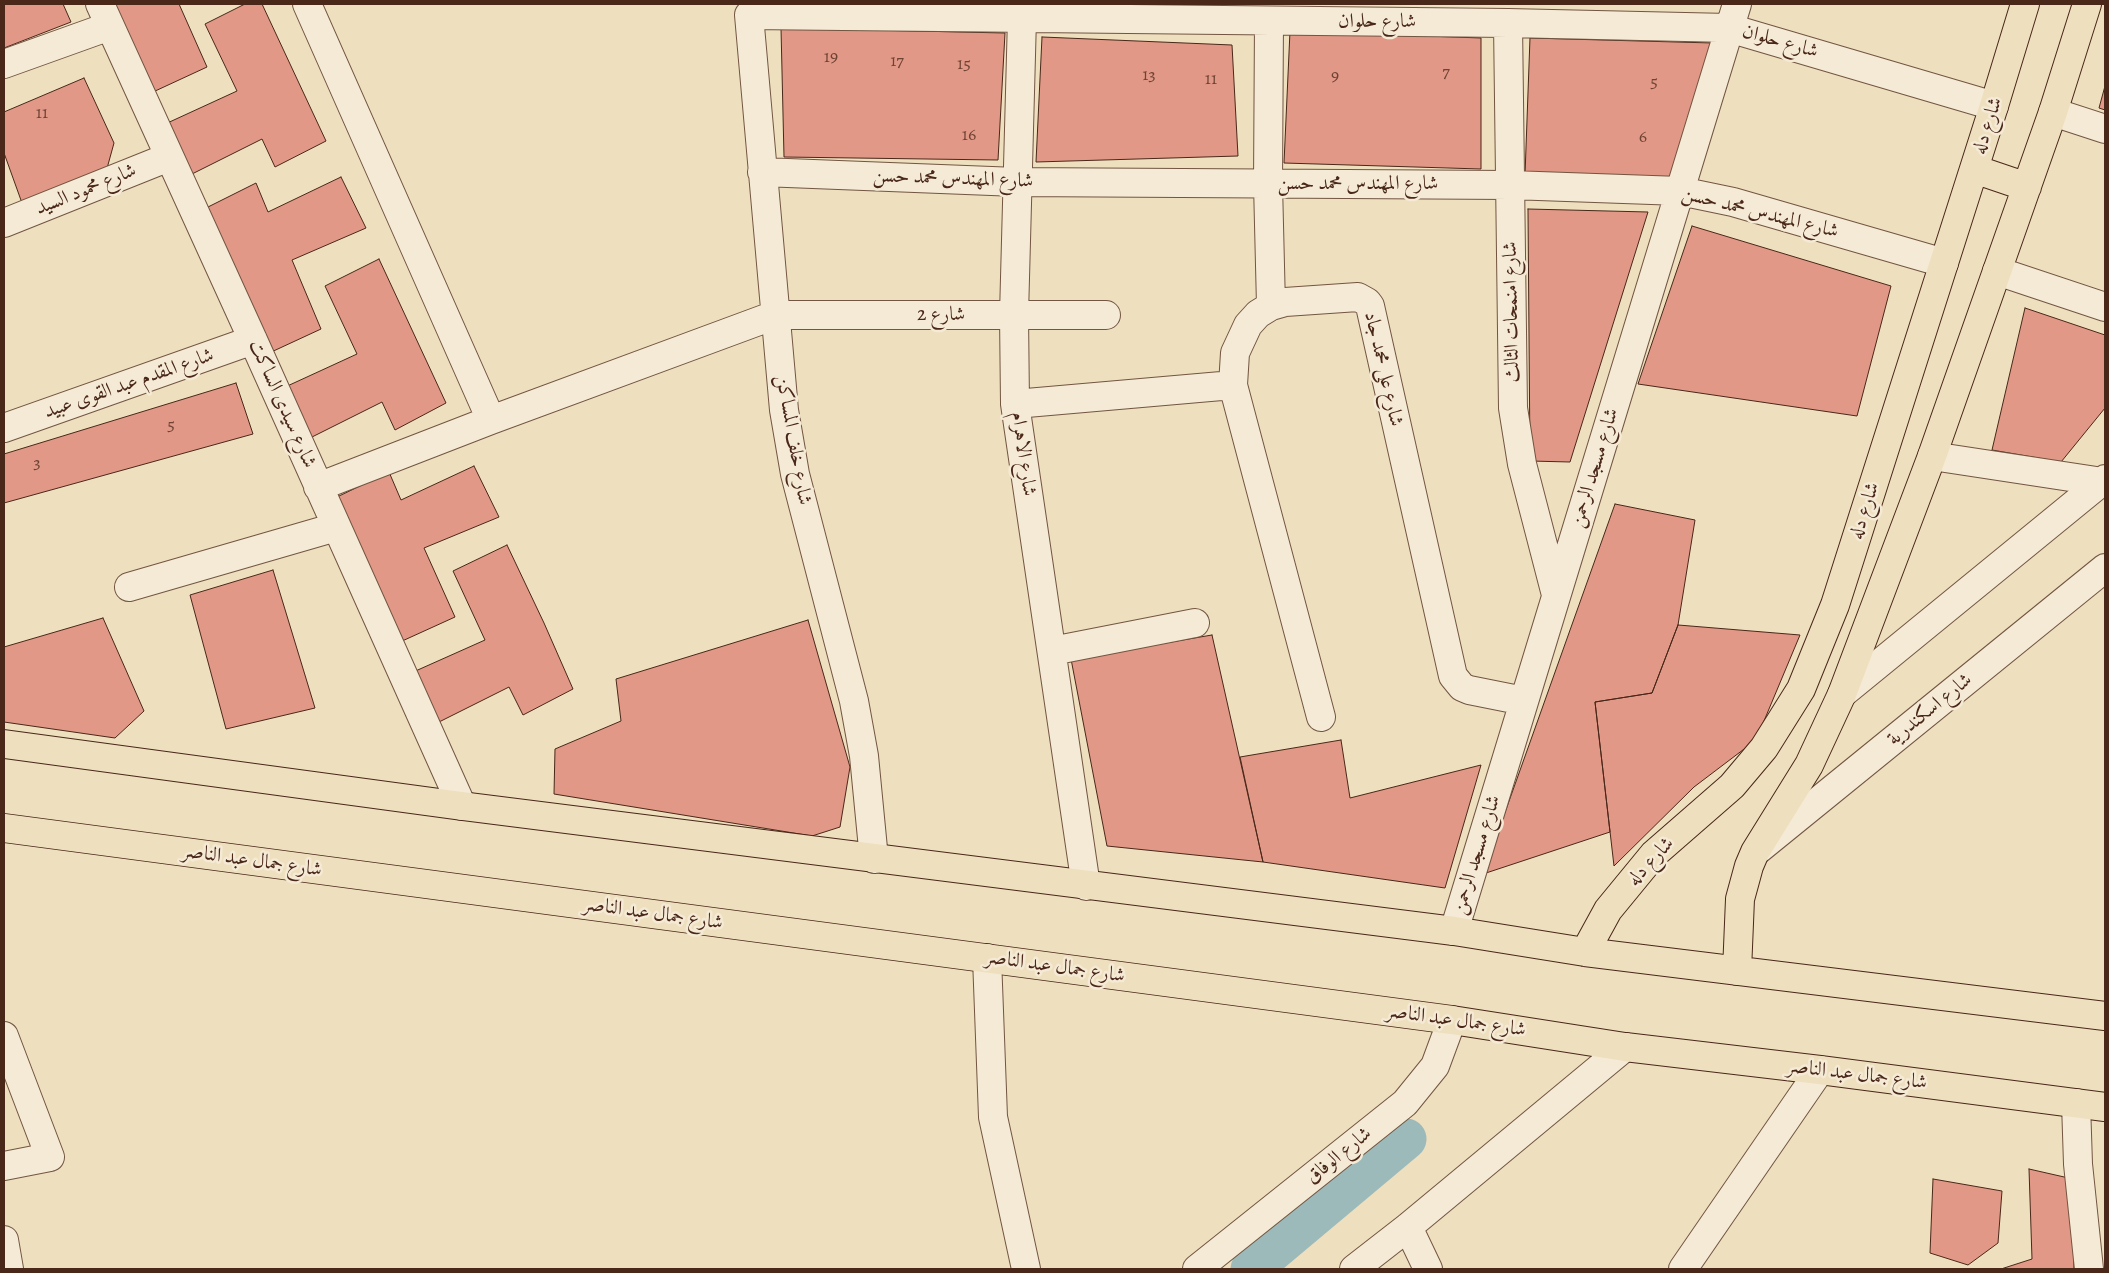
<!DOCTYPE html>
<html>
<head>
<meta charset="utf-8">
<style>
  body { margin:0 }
  #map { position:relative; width:2109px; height:1273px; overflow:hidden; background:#eedfbe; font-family:Alegreya,serif }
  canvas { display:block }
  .frame { position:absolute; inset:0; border:5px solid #492719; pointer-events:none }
</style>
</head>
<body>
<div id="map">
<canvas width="2109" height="1273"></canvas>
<div class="frame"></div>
</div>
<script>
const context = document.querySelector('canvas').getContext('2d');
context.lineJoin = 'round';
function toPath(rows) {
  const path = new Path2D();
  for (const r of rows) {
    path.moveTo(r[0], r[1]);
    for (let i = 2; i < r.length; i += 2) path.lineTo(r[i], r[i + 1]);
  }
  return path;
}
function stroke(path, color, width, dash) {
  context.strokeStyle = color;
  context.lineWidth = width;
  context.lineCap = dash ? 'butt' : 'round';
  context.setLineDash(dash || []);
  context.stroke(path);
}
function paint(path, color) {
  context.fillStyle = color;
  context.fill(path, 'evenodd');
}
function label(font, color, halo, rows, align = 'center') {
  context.font = font + ' Alegreya,Amiri,serif';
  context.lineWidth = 5;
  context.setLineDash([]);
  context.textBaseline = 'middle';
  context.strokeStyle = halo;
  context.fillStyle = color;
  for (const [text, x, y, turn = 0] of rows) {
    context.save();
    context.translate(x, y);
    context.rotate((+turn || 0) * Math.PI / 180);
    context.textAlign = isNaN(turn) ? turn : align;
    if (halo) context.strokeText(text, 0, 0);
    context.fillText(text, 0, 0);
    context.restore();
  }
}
const canal = toPath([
  [1251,1269,1406,1139]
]);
const building = toPath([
  [4,4,63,4,71,22,4,48,4,4],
  [115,4,179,4,207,67,153,92,115,4],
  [245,4,262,4,326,141,275,167,262,139,190,175,163,125,237,91,205,24,245,4],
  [781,28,1005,33,998,160,784,157,781,28],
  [1290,31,1481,38,1481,169,1284,163,1290,31],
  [1042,37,1232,45,1238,156,1036,162,1042,37],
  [1530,38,1713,43,1672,180,1525,175,1530,38],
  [84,78,114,143,106,172,22,203,4,153,4,112,84,78],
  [2105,86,2105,110,2099,108,2105,86],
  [341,177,366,228,292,260,321,329,267,354,204,209,256,183,268,212,341,177],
  [1528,209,1648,212,1570,462,1530,461,1528,209],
  [1692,226,1891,286,1857,416,1638,384,1692,226],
  [379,259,446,403,395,430,382,402,310,438,283,388,357,354,325,286,379,259],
  [2025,308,2105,335,2105,408,2061,462,1992,450,2025,308],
  [236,383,253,434,4,503,4,454,236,383],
  [474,466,499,517,424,548,455,617,400,642,337,497,389,472,401,500,474,466],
  [1615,504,1695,520,1678,625,1652,693,1595,702,1610,832,1483,874,1615,504],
  [507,545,544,623,573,689,523,715,509,687,437,723,411,673,485,640,453,571,507,545],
  [273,570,315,708,226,729,190,595,273,570],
  [103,618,144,711,115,738,4,722,4,647,103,618],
  [808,620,850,767,840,827,812,836,554,794,555,749,621,721,616,679,808,620],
  [1678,625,1800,635,1756,740,1694,787,1614,866,1595,702,1652,693,1678,625],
  [1212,635,1263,862,1107,846,1071,659,1212,635],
  [1341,740,1350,798,1481,765,1445,888,1263,862,1240,757,1341,740],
  [2029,1169,2073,1179,2074,1269,2001,1269,2032,1259,2029,1169],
  [1933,1179,2002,1191,1998,1243,1968,1265,1930,1253,1933,1179]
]);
const minor = toPath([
  [100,4,253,340,462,806],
  [307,4,491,420],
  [749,15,1508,23,1729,28,1994,106],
  [749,15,784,410,795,474,854,701,864,756,874,859],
  [1022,18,1014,315,1015,404,1086,886],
  [1269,21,1268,184,1271,306],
  [1508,23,1513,408,1522,464,1556,595],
  [4,64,110,26],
  [2053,112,2105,129],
  [762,172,1017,182,1510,185,1680,191,1733,202,1944,263],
  [4,223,169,157],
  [1997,271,2105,307],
  [1015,404,1233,385],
  [4,428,253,340],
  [1932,456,2103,482],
  [318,487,491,420,775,315,1106,315],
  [129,587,336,527],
  [1052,651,1195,623],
  [1842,694,2105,479],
  [1321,717,1233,385,1235,353,1248,325,1258,314,1271,306,1285,302,1358,297,1367,302,1370,306,1453,676,1462,687,1469,690,1524,701],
  [1759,849,2105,568],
  [1454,931,1737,4],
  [987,958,993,1117,1026,1269],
  [4,1036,50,1157,4,1166],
  [2076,1103,2078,1164,2089,1269],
  [1408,1227,1428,1269],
  [4,1240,9,1269],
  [1197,1269,1405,1103,1435,1066,1452,1020],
  [1354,1269,1408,1227,1625,1047],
  [1683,1269,1820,1070]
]);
const major = toPath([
  [1974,169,2027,187],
  [4,744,462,806,1454,931,1585,952,2105,1016],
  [4,828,1452,1020,1625,1047,1820,1070,2105,1107],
  [1585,952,1608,910,1654,854,1732,786,1764,748,1801,689,1835,605,1994,106,2025,4],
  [1737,971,1740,899,1749,866,1755,852,1809,765,1842,694,1932,456,2053,112,2087,4]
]);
const numberNames = [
  ["19",831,58],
  ["17",897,62],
  ["15",964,65],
  ["7",1446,73],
  ["13",1149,76],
  ["9",1335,77],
  ["11",1211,80],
  ["5",1654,83],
  ["11",42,114],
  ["16",969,136],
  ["6",1643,138],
  ["5",171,426],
  ["3",37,464]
];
const streetNames = [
  ["شارع حلوان",1377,22],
  ["شارع حلوان",1780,42,16],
  ["شارع دله",1988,126,-72],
  ["شارع المهندس محمد حسن",953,179,2],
  ["شارع المهندس محمد حسن",1358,184],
  ["شارع محمود السيد",86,190,-22],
  ["شارع المهندس محمد حسن",1760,213,14],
  ["شارع امنمحات الثالث",1512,312,-91],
  ["شارع 2",941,315],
  ["شارع على محمد جاد",1383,369,77],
  ["شارع المقدم عبد القوى عبيد",129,384,-19],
  ["شارع سيدى الساكت",282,404,66],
  ["شارع خلف المساكن",793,440,80],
  ["شارع الاهرام",1023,454,82],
  ["شارع مسجد الرحمن",1595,468,-73],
  ["شارع دله",1865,511,-72],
  ["شارع اسكندرية",1930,710,-39],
  ["شارع مسجد الرحمن",1477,855,-73],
  ["شارع جمال عبد الناصر",252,861,8],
  ["شارع دله",1651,862,-47],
  ["شارع جمال عبد الناصر",653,914,8],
  ["شارع جمال عبد الناصر",1055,967,8],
  ["شارع جمال عبد الناصر",1456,1021,8],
  ["شارع جمال عبد الناصر",1857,1075,7],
  ["شارع الوفاق",1339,1156,-39]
];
stroke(canal, '#9dbabb', 41);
paint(building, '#e29886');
stroke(building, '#492719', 1);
stroke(minor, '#725542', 30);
stroke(major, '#492719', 30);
stroke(minor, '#f4ead5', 28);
stroke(major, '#eedfbe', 28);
label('18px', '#6f4334', null, numberNames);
label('20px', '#492719', '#f4ead5', streetNames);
</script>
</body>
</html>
